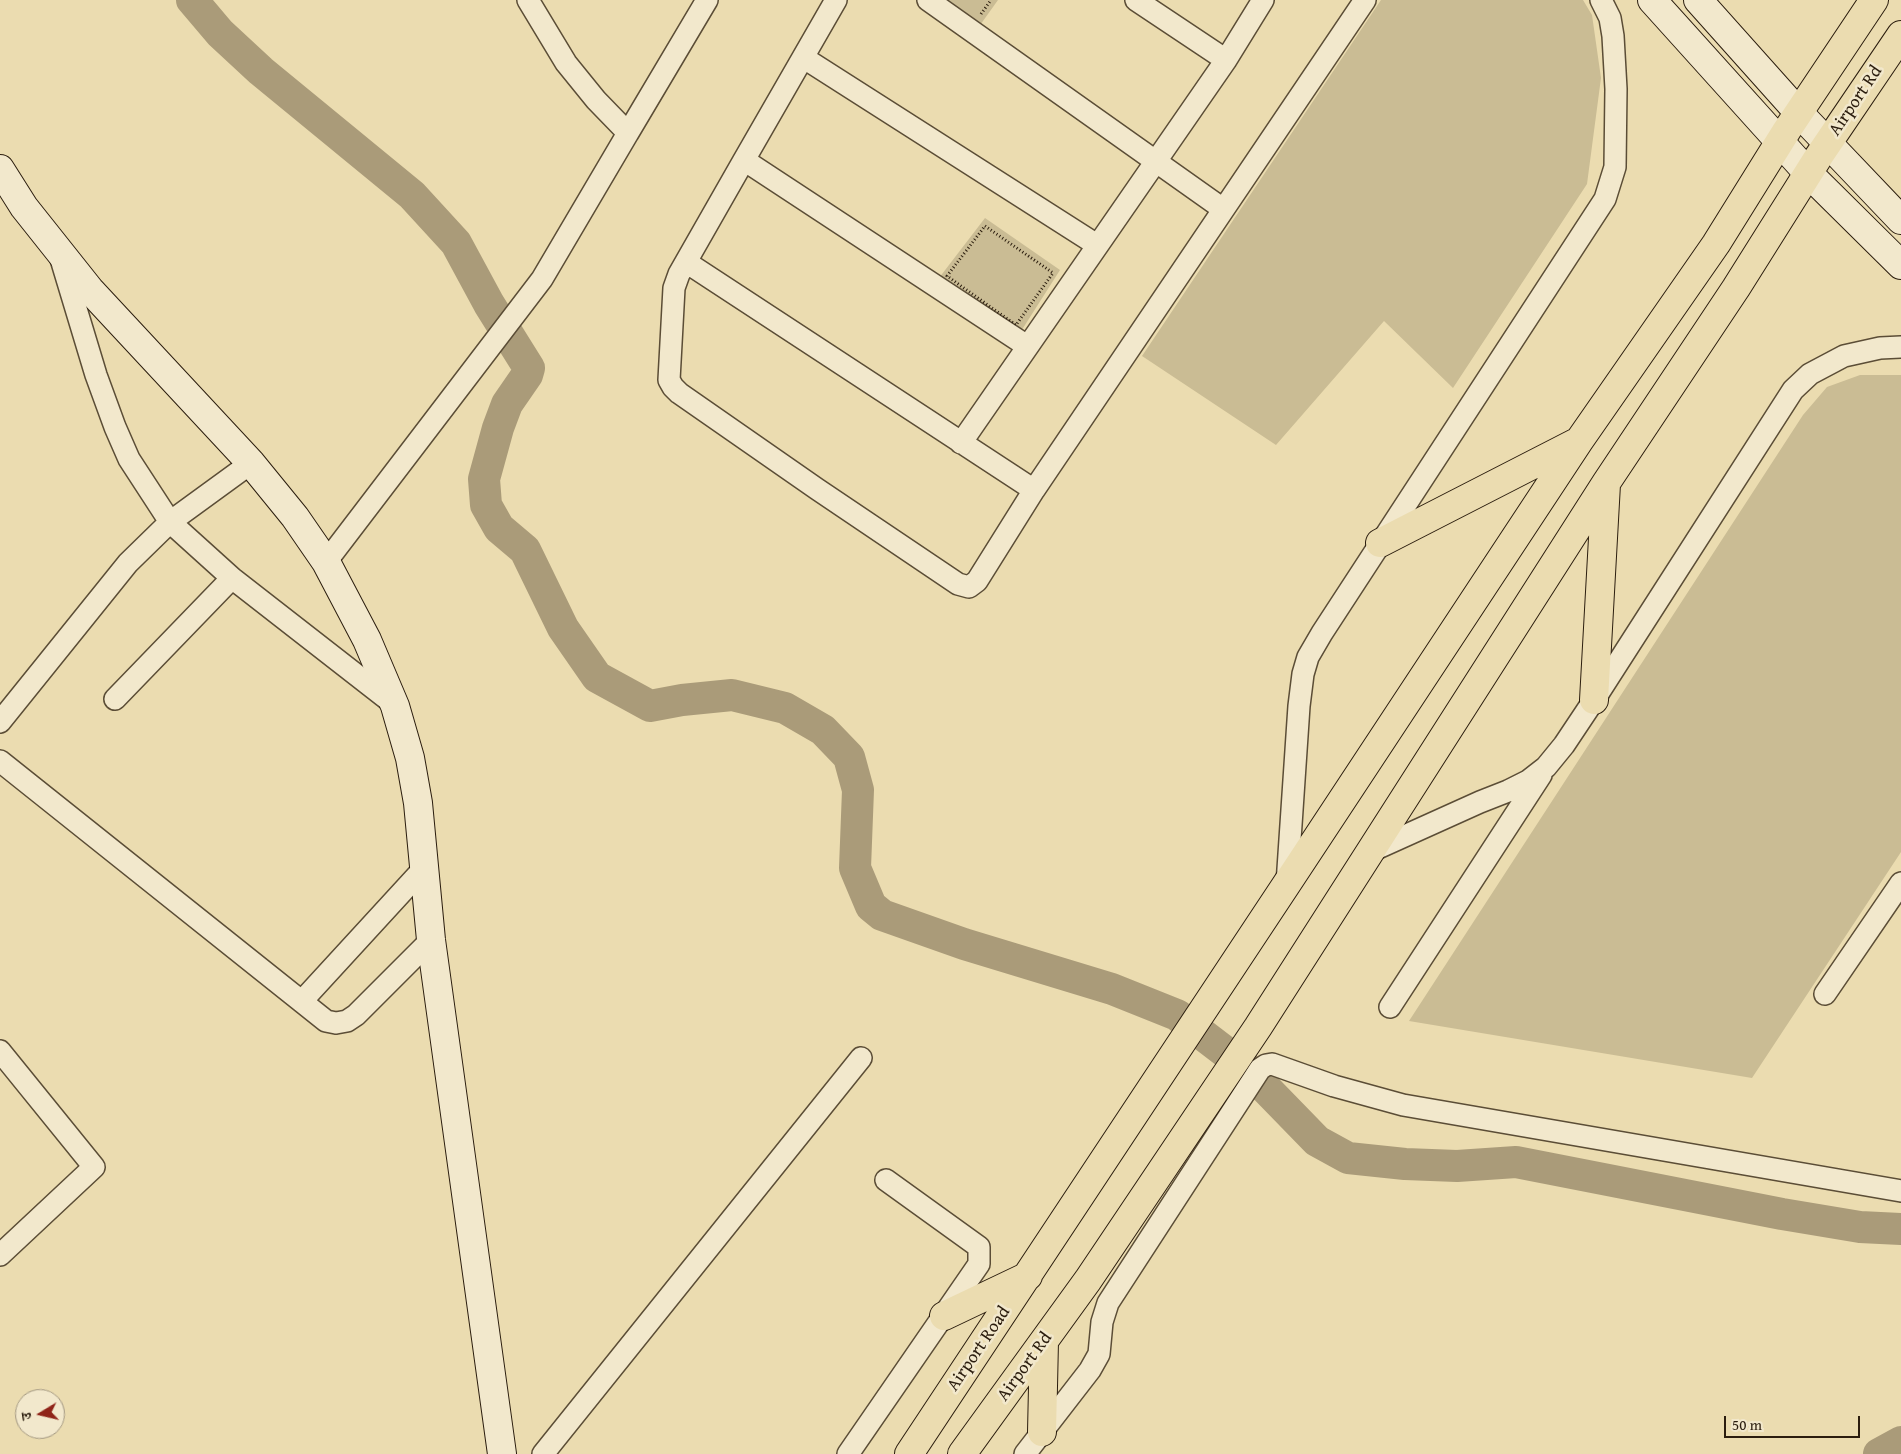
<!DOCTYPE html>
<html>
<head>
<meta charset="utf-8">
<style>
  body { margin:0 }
  #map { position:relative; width:1901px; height:1454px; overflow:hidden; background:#ebdcb0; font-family:"Gentium Book Plus","Noto Serif Devanagari",serif }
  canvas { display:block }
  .north { position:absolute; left:15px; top:1389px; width:50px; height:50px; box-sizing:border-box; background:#f2e8cc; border:1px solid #a29780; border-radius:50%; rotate:261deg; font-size:14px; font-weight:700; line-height:20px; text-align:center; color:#2b1d0e }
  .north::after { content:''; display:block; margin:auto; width:18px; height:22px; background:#8f2418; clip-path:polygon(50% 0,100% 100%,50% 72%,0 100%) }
  .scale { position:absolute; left:1724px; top:1416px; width:136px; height:22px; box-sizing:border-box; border:2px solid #2b1d0e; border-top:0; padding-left:6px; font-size:15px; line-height:18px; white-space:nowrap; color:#2b1d0e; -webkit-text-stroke:4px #f2e8cc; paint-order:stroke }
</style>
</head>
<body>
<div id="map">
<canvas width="1901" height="1454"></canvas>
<div class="north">उ</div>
<div class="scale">50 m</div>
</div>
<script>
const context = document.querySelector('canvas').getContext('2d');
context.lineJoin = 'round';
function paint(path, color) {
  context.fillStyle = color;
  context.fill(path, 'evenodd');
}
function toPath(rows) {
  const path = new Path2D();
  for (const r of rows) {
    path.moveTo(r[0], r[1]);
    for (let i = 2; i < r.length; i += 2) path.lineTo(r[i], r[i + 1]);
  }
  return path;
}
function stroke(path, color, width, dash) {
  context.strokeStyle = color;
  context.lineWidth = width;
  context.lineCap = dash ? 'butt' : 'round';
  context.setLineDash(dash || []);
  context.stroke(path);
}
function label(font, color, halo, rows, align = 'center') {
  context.font = font + ' "Gentium Book Plus",serif';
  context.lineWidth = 5;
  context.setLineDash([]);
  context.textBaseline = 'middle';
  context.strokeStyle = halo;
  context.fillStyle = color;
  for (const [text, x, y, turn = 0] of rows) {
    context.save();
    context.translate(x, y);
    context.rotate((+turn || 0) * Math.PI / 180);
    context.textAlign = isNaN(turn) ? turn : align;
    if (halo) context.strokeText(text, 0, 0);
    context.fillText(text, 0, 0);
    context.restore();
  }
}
const green = toPath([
  [939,0,998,0,978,28],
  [1381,0,1583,0,1592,15,1601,78,1587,184,1453,388,1384,321,1276,445,1142,356],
  [985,218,1060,270,1018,336,939,278],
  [1860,375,1901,375,1901,852,1752,1078,1409,1021,1803,415,1827,387]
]);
const river = toPath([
  [192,0,220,33,261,71,412,195,456,243,489,304,529,368,527,375,507,404,498,428,484,479,486,505,499,528,525,550,563,628,597,677,650,706,682,700,732,695,785,708,823,730,849,757,858,790,855,868,871,906,882,915,964,944,1112,989,1177,1015,1245,1067,1317,1141,1348,1158,1405,1164,1457,1166,1516,1162,1782,1214,1860,1227,1901,1229],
  [1879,1454,1901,1442]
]);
const path = toPath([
  [981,14,991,0],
  [985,226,1053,273,1016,325,947,276,985,226]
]);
const street = toPath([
  [836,0,744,160,1027,346],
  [928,0,1223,209],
  [1136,0,1226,60],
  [804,58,1097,245],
  [628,133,707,0],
  [744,160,679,274,674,288,669,380,673,387,679,393,817,489,958,584,969,587,977,581,1034,490,1365,0],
  [61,259,96,375,115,427,129,459,170,522,232,578,395,705],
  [686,262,1034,490],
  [961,443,1226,60,1263,0],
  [326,562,542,279,628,133,596,100,566,63,528,0],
  [115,699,232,578],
  [0,722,128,563,170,522,251,463],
  [0,761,326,1021,336,1023,347,1021,356,1015,431,940],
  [1369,852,1480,802,1508,791,1528,781,1546,767,1564,745,1594,700,1793,390,1810,374,1844,356,1880,348,1901,347],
  [1287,884,1299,706,1303,674,1308,657,1322,633,1605,199,1615,167,1616,89,1613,36,1610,18,1601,0],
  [1825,994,1901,883],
  [302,1001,425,867],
  [1390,1007,1541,775],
  [0,1051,94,1167,0,1255],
  [543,1454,861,1058],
  [848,1454,979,1264,979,1247,886,1180],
  [1025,1454,1090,1370,1099,1354,1102,1322,1108,1303,1260,1069,1266,1065,1272,1064,1334,1086,1403,1105,1901,1191]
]);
const secondary = toPath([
  [1652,0,1808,173,1901,265],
  [1698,0,1799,113,1901,220],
  [0,169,24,207,90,290,251,463,295,517,326,562,367,640,395,706,410,758,418,803,431,940,502,1454]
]);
const primary = toPath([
  [1380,543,1577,442],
  [1594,700,1606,484],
  [944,1316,1028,1276],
  [1042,1432,1044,1341],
  [909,1454,1286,885,1579,441,1716,244,1787,130,1874,0],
  [962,1454,1088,1280,1258,1027,1606,483,1736,288,1819,156,1901,35]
]);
const streetNames = [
  ["Airport Rd",1856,101,-56],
  ["Airport Road",979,1349,-56],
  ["Airport Rd",1025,1367,-54]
];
paint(green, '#cabc94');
stroke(river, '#aa9b79', 32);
stroke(street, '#5b4d36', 24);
stroke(secondary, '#2b1d0e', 30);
stroke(primary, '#2b1d0e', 30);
stroke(path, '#2b1d0e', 3, [1, 2.5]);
stroke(street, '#f2e8cc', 21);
stroke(secondary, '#f2e8cc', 28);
stroke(primary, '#ebdcb0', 28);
label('18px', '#2b1d0e', '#f2e8cc', streetNames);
</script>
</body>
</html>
